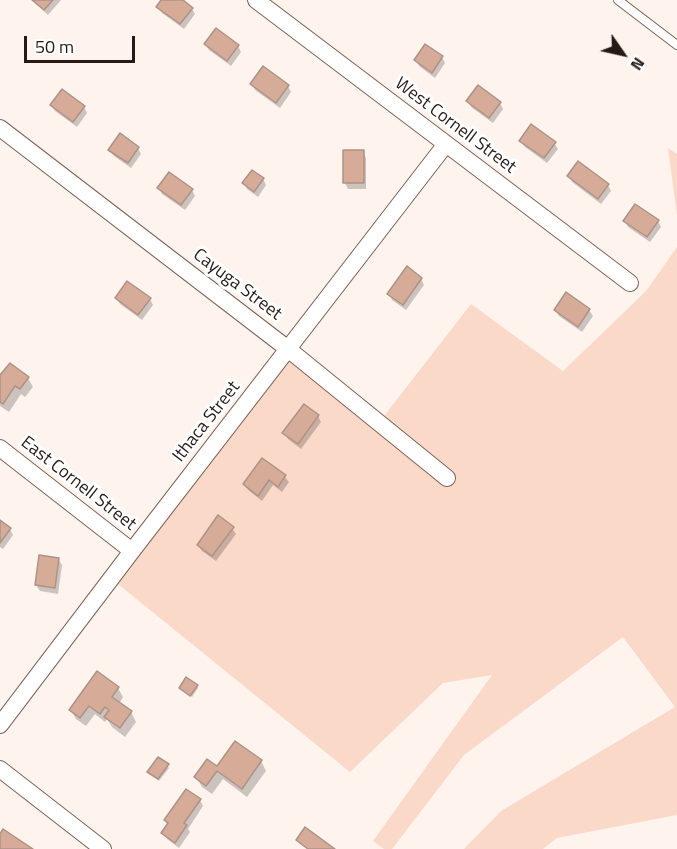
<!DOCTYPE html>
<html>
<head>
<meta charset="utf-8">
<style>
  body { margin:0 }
  #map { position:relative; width:677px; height:849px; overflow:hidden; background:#fff3ee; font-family:"Titillium Web",sans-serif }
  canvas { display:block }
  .north { position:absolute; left:593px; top:24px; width:60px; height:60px; -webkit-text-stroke:4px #fff; paint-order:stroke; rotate:124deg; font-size:16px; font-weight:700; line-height:24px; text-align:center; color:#241a16 }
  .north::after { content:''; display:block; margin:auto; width:21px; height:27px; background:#241a16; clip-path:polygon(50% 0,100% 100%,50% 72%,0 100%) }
  .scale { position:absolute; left:24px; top:36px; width:111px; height:27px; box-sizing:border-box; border:3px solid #241a16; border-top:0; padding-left:8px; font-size:18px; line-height:21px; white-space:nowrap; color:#241a16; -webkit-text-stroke:4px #fff; paint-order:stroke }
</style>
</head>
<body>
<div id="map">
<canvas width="677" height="849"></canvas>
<div class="north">N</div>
<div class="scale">50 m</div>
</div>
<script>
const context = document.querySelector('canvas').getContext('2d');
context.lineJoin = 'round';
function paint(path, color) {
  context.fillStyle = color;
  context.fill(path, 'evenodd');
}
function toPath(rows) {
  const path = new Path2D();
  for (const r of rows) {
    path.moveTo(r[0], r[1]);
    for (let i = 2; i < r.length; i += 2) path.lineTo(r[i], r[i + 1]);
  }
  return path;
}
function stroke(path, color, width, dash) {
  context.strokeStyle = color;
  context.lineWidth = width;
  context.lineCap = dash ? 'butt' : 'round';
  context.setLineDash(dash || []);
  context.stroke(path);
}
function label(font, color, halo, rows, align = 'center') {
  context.font = font + ' "Titillium Web",sans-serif';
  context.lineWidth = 6;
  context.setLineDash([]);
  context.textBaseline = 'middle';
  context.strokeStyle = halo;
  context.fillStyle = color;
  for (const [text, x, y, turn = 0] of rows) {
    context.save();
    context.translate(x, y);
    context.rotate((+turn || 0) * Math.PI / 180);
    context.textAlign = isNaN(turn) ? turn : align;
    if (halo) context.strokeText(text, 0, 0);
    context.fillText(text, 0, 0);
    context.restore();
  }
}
const green = toPath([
  [668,148,677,154,677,216],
  [677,247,677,815,557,838,543,849,464,849,501,811,675,707,623,637,464,755,392,849,384,849,373,841,492,675,443,683,350,772,113,580,287,351,384,416,471,304,563,371,646,291]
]);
const shadow = toPath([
  [32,0,61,0,48,15],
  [163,0,180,0,192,9,195,14,184,29,162,13,158,7],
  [205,44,238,46,241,52,231,66,209,50],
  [442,57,445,63,435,78,419,66,416,60],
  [252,84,288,86,291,92,280,108,255,90],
  [468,101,500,103,503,109,493,123,471,107],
  [51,105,84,107,87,113,77,127,55,111],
  [521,141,554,143,558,149,547,163,525,147],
  [138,148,141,154,131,168,114,156,110,150],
  [363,152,366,158,366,189,348,189,345,183],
  [569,176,608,185,611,191,601,204,572,182],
  [263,179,266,185,258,197,247,189,244,183],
  [159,188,192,190,195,196,185,210,162,194],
  [625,221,658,221,661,227,650,242,628,227],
  [421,279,424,285,406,310,392,300,389,294],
  [116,298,150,299,153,305,142,320,120,304],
  [555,310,589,310,593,316,582,332,559,316],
  [0,377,28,378,33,387,25,397,21,394,9,412,0,406],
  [318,416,321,422,301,449,288,439,284,433],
  [263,460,285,477,289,482,282,492,273,485,262,501,248,490,244,485],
  [0,522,10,529,13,535,3,549,0,547],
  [232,528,236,534,216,561,202,551,198,545],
  [58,559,62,565,58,594,40,591,36,585],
  [197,686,198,688,192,697,180,688],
  [118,688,123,697,119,704,131,712,136,722,125,737,112,727,107,719,105,722,95,714,86,726,76,719,71,710],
  [235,743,261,761,266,771,247,797,223,779,212,794,202,787,196,777,217,768],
  [167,765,169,768,159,781,149,772],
  [200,800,203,806,188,829,190,832,179,848,167,839,163,833,168,826,165,820]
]);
const building = toPath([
  [32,0,53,0,44,10,32,0],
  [161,0,183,0,193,8,180,24,156,7,161,0],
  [216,28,239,45,227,61,204,44,216,28],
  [425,44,443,56,432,73,414,60,425,44],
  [263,66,289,85,276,103,250,84,263,66],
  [478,85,501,102,489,118,466,101,478,85],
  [62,89,85,106,73,122,50,105,62,89],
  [531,124,556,142,544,158,519,141,531,124],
  [120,133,139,147,128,163,108,150,120,133],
  [343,150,364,150,364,183,343,183,343,150],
  [578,161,609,184,598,199,567,176,578,161],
  [252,170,264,178,254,192,242,183,252,170],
  [169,172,193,189,181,205,157,188,169,172],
  [635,204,659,220,647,237,623,221,635,204],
  [407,266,422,278,403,305,387,294,407,266],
  [127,281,151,298,138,315,115,298,127,281],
  [566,292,590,309,578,327,554,310,566,292],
  [10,363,29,377,20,389,15,386,3,404,0,402,0,375,10,363],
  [304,404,319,415,298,444,282,433,304,404],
  [262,458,286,475,278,487,269,480,258,496,243,484,262,458],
  [218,515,234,527,212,556,197,545,218,515],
  [0,520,11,528,0,543,0,520],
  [39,555,59,558,55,588,35,585,39,555],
  [97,671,119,687,112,697,132,711,120,728,104,717,109,710,105,707,100,714,89,706,80,718,69,710,97,671],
  [186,677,198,685,190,696,179,688,186,677],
  [235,741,262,760,242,789,217,771,206,786,194,777,207,759,217,766,235,741],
  [158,757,169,764,158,779,147,772,158,757],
  [186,789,201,799,184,823,187,825,175,843,161,833,168,823,164,820,186,789],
  [305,827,335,849,308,849,296,840,305,827],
  [3,829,33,849,0,849,0,834,3,829]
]);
const lane = toPath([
  [618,0,677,45]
]);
const street = toPath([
  [256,0,630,283],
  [0,128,288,349,447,478],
  [0,448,132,551],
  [0,725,132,551,446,144],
  [0,769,103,849]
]);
const streetNames = [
  ["West Cornell Street",455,126,37],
  ["Cayuga Street",237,285,37],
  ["Ithaca Street",207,422,-52],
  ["East Cornell Street",78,484,38]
];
paint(green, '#fbd9c9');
paint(shadow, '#0003');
paint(building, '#d6ab97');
stroke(building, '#ad9387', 1.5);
stroke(lane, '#7d6459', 10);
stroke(street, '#7d6459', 18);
stroke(lane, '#fff', 8);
stroke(street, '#fff', 16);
label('18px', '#241a16', '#fff', streetNames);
</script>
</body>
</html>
